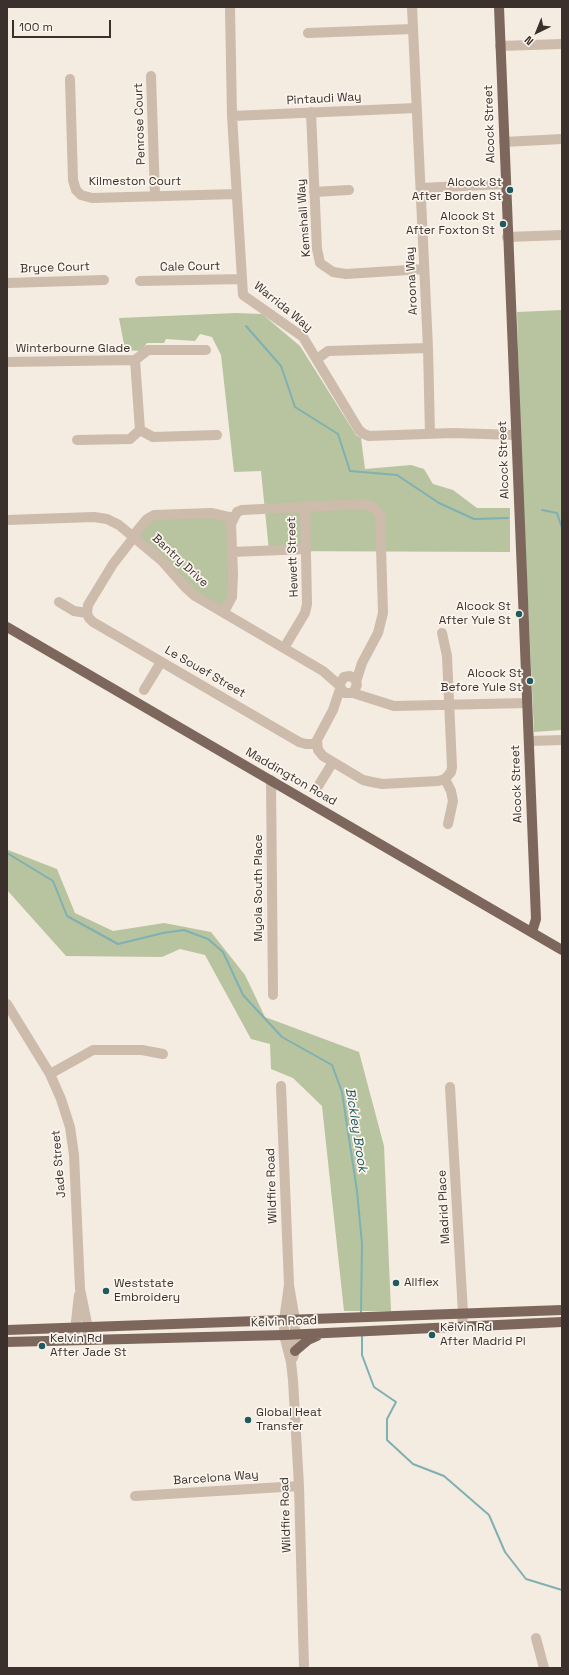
<!DOCTYPE html>
<html>
<head>
<meta charset="utf-8">
<style>
  body { margin:0 }
  #map { position:relative; width:569px; height:1675px; overflow:hidden; background:#f4ebe1; font-family:"Space Grotesk",sans-serif }
  canvas { display:block }
  .frame { position:absolute; inset:0; border:8px solid #3b302b; pointer-events:none }
  .north { position:absolute; left:517px; top:12px; width:40px; height:40px; -webkit-text-stroke:3px #fbf5ee; paint-order:stroke; rotate:223deg; font-size:11px; font-weight:700; line-height:16px; text-align:center; color:#3b302b }
  .north::after { content:''; display:block; margin:auto; width:14px; height:18px; background:#3b302b; clip-path:polygon(50% 0,100% 100%,50% 72%,0 100%) }
  .scale { position:absolute; left:12px; top:20px; width:99px; height:18px; box-sizing:border-box; border:2px solid #3b302b; border-top:0; padding-left:5px; font-size:12px; line-height:14px; white-space:nowrap; color:#3b302b; -webkit-text-stroke:3px #fbf5ee; paint-order:stroke }
</style>
</head>
<body>
<div id="map">
<canvas width="569" height="1675"></canvas>
<div class="frame"></div>
<div class="north">N</div>
<div class="scale">100 m</div>
</div>
<script>
const context = document.querySelector('canvas').getContext('2d');
context.lineJoin = 'round';
function paint(path, color) {
  context.fillStyle = color;
  context.fill(path, 'evenodd');
}
function toPath(rows) {
  const path = new Path2D();
  for (const r of rows) {
    path.moveTo(r[0], r[1]);
    for (let i = 2; i < r.length; i += 2) path.lineTo(r[i], r[i + 1]);
  }
  return path;
}
function stroke(path, color, width, dash) {
  context.strokeStyle = color;
  context.lineWidth = width;
  context.lineCap = dash ? 'butt' : 'round';
  context.setLineDash(dash || []);
  context.stroke(path);
}
function label(font, color, halo, rows, align = 'center') {
  context.font = font + ' "Space Grotesk",sans-serif';
  context.lineWidth = 3.5;
  context.setLineDash([]);
  context.textBaseline = 'middle';
  context.strokeStyle = halo;
  context.fillStyle = color;
  for (const [text, x, y, turn = 0] of rows) {
    context.save();
    context.translate(x, y);
    context.rotate((+turn || 0) * Math.PI / 180);
    context.textAlign = isNaN(turn) ? turn : align;
    if (halo) context.strokeText(text, 0, 0);
    context.fillText(text, 0, 0);
    context.restore();
  }
}
const green = toPath([
  [562,310,562,730,534,732,520,430,517,312],
  [236,313,262,314,300,346,356,435,361,438,365,469,411,465,424,469,433,484,453,490,477,508,510,508,510,552,269,551,261,471,234,472,221,355,212,337,200,334,195,341,166,339,164,343,147,343,141,351,125,350,119,318],
  [162,515,233,518,227,608,205,601,133,536,147,519],
  [7,846,8,850,57,869,75,913,113,931,164,923,211,932,245,975,265,1017,359,1052,384,1146,391,1311,344,1311,322,1106,293,1078,271,1069,270,1044,251,1039,205,955,180,949,162,957,66,956,7,890]
]);
const stream = toPath([
  [246,326,281,366,295,407,338,434,350,471,397,475,439,503,474,519,508,518],
  [542,510,557,513,562,528],
  [7,853,53,881,67,916,118,944,163,933,184,930,208,939,223,952,243,995,282,1037,332,1065,342,1092,357,1191,362,1244,361,1313],
  [362,1334,362,1355,374,1387,396,1402,387,1419,387,1440,413,1464,444,1476,489,1515,505,1552,526,1579,562,1590]
]);
const minor = toPath([
  [230,7,232,116,243,295,303,337,359,430,364,434,369,436,453,433,516,435],
  [412,7,428,348,430,434],
  [308,33,412,29],
  [500,46,562,44],
  [151,76,155,196],
  [70,79,73,180,76,190,81,195,92,198,237,194],
  [311,112,317,249,320,263,333,272,346,274,424,269],
  [232,116,416,108],
  [504,142,562,139],
  [421,188,505,184],
  [314,192,349,190],
  [507,237,562,235],
  [140,281,242,279],
  [7,283,104,280],
  [317,359,328,351,428,348],
  [135,360,148,350,206,350],
  [7,362,135,360,140,430,153,437,217,435],
  [77,440,130,439,140,430],
  [7,520,94,517,107,519,119,525,162,561,185,587,195,596,323,671,339,685,344,693,353,693,357,685,355,679,350,676,344,677,339,685],
  [133,536,147,519,154,515,211,513,233,518],
  [134,537,113,564,88,605,87,613,89,618,93,622,299,742,306,744,316,744],
  [232,552,307,549],
  [59,602,74,611,87,613],
  [224,612,232,597,233,574,231,524,237,512,242,510,364,504,373,507,380,515,383,613,378,633,362,663,356,682],
  [284,648,305,613,307,604,305,507],
  [340,689,333,710,317,740,318,750,323,756,363,780,372,782,382,784,438,781,445,779,451,772,452,767,447,656,442,633],
  [144,690,161,662],
  [353,693,394,706,527,703],
  [529,741,562,740],
  [445,779,451,791,453,801,448,824],
  [271,780,273,995],
  [317,788,333,762],
  [7,1004,50,1074,61,1099,70,1127,74,1155,80,1289,88,1328,88,1339],
  [50,1074,93,1050,142,1050,163,1054],
  [281,1086,289,1285,295,1320,295,1351,293,1358],
  [450,1087,463,1313,462,1326],
  [289,1285,284,1320,284,1335,291,1362,293,1380,299,1486,304,1668],
  [74,1339,79,1295],
  [135,1496,299,1486],
  [536,1638,544,1668]
]);
const major = toPath([
  [499,7,536,919,532,932],
  [7,627,562,950],
  [7,1330,562,1310],
  [7,1342,284,1335,562,1322],
  [295,1351,308,1340,317,1336]
]);
const markers = [
  [510,190,4,"#1f5a5e"],
  [503,224,4,"#1f5a5e"],
  [519,614,4,"#1f5a5e"],
  [530,681,4,"#1f5a5e"],
  [396,1283,4,"#1f5a5e"],
  [106,1291,4,"#1f5a5e"],
  [432,1335,4,"#1f5a5e"],
  [42,1346,4,"#1f5a5e"],
  [248,1420,4,"#1f5a5e"]
];
const streetNames = [
  ["Pintaudi Way",324,99,-3],
  ["Penrose Court",140,124,-92],
  ["Alcock Street",490,124,-92],
  ["Kilmeston Court",135,182],
  ["Kemshall Way",304,218,-94],
  ["Cale Court",190,267,-1],
  ["Bryce Court",55,268,-2],
  ["Aroona Way",412,281,-93],
  ["Warrida Way",283,307,39],
  ["Winterbourne Glade",73,349],
  ["Alcock Street",504,460,-92],
  ["Hewett Street",293,557,-92],
  ["Bantry Drive",180,561,43],
  ["Le Souef Street",205,672,30],
  ["Maddington Road",291,777,30],
  ["Alcock Street",517,784,-92],
  ["Myola South Place",259,888,-90],
  ["Jade Street",59,1164,-95],
  ["Wildfire Road",272,1186,-92],
  ["Madrid Place",444,1207,-93],
  ["Kelvin Road",284,1322,-2],
  ["Barcelona Way",216,1478,-4],
  ["Wildfire Road",286,1515,-92]
];
const poiNames = [
  ["Alcock St",502,183,"right"],
  ["After Borden St",502,197,"right"],
  ["Alcock St",495,217,"right"],
  ["After Foxton St",495,231,"right"],
  ["Alcock St",511,607,"right"],
  ["After Yule St",511,621,"right"],
  ["Alcock St",522,674,"right"],
  ["Before Yule St",522,688,"right"],
  ["Allflex",404,1283],
  ["Weststate",114,1284],
  ["Embroidery",114,1298],
  ["Kelvin Rd",440,1328],
  ["After Madrid Pl",440,1342],
  ["Kelvin Rd",50,1339],
  ["After Jade St",50,1353],
  ["Global Heat",256,1413],
  ["Transfer",256,1427]
];
const waterNames = [
  ["Bickley Brook",356,1130,81]
];
paint(green, '#b8c4a0');
stroke(stream, '#7fb0b2', 2);
stroke(minor, '#cdbbac', 10);
stroke(major, '#7d675c', 10);
for (const [x, y, r, color] of markers) {
  const dot = new Path2D();
  dot.arc(x, y, r, 0, 2 * Math.PI);
  context.fillStyle = color;
  context.fill(dot);
  stroke(dot, '#fbf5ee', 1.5);
}
label('12px', '#3b302b', '#fbf5ee', streetNames);
label('12px', '#3b302b', '#fbf5ee', poiNames, 'left');
label('italic 13px', '#1f5a5e', '#fbf5ee', waterNames);
</script>
</body>
</html>
